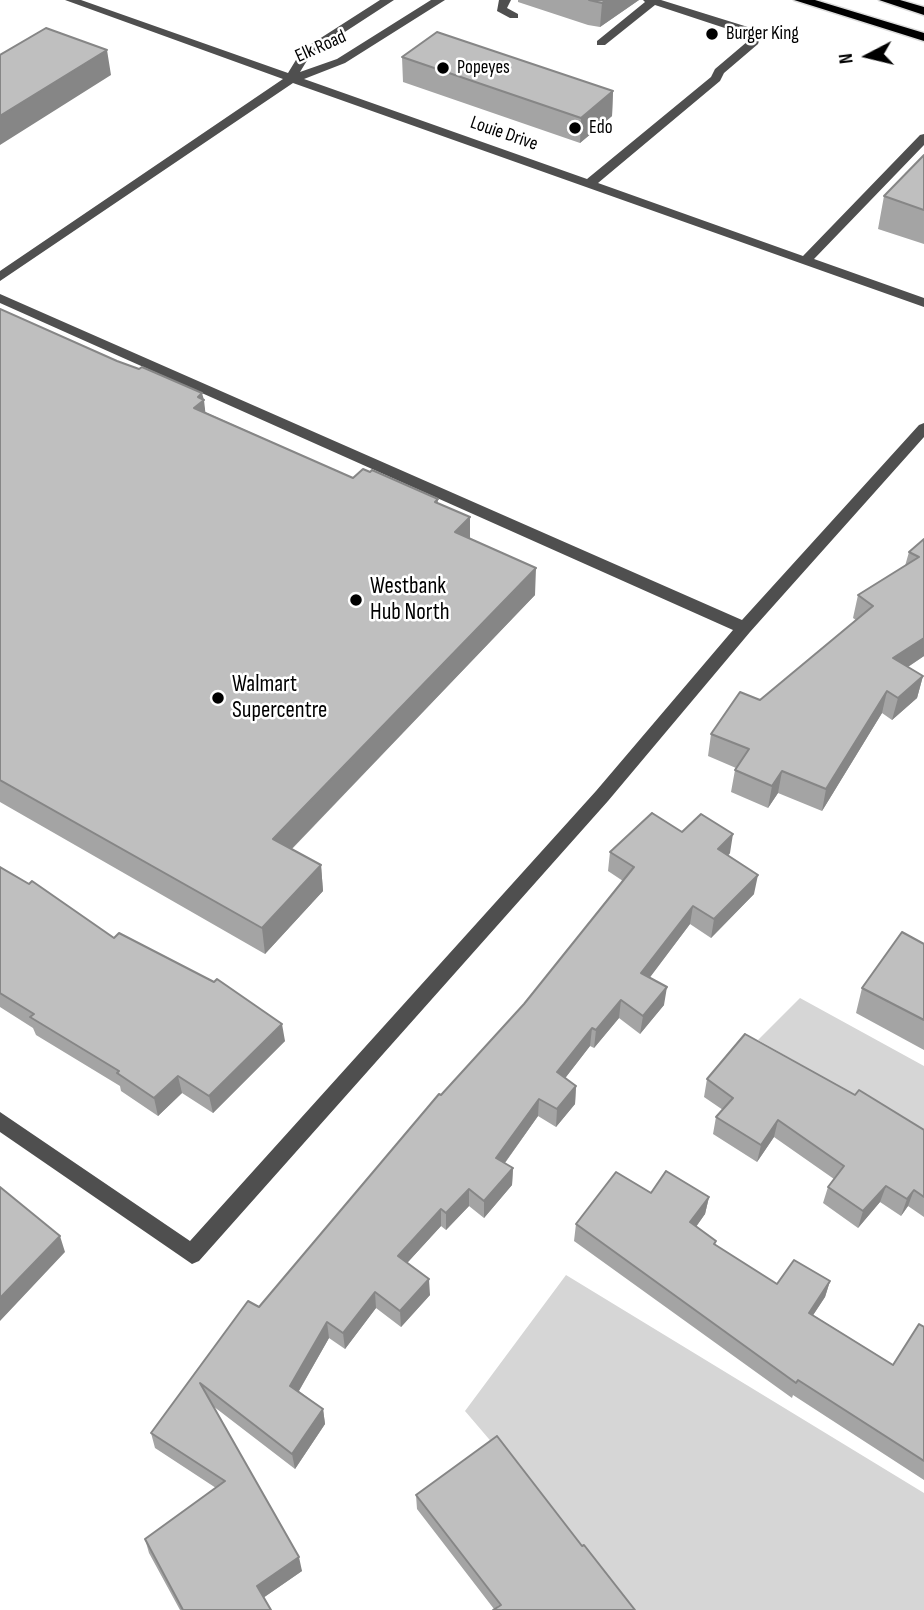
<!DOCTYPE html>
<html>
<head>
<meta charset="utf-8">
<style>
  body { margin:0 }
  #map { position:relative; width:924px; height:1610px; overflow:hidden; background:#fff; font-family:"Sofia Sans Condensed",sans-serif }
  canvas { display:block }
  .north { position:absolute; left:833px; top:21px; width:70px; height:70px; -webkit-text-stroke:5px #fff; paint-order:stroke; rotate:263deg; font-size:19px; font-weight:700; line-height:28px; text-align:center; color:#000 }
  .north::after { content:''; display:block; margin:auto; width:24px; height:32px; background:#000; clip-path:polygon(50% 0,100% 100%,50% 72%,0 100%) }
</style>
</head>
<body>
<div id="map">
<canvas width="924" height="1610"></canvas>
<div class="north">N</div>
</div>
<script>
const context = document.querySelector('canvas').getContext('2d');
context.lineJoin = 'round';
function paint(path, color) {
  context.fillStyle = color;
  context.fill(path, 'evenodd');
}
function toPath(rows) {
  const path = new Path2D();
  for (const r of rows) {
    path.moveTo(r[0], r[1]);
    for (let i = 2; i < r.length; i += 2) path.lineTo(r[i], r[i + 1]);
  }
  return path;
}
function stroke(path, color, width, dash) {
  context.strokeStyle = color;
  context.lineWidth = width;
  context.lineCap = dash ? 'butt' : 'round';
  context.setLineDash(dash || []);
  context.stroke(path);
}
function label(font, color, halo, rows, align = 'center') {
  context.font = font + ' "Sofia Sans Condensed",sans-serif';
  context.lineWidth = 5;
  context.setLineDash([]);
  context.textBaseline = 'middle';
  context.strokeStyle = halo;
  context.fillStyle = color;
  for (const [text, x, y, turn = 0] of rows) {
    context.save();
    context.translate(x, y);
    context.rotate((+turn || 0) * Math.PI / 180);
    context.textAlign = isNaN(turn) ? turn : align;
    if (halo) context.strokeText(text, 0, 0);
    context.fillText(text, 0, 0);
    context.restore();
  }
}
const green = toPath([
  [800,998,924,1066,924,1135,758,1040],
  [566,1275,924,1493,924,1610,635,1610,465,1411]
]);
const minor = toPath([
  [65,0,81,0,288,73,302,50,380,0,394,0,311,54,300,72,337,59,431,0,445,0,345,63,304,79,587,179,711,77,715,69,748,41,749,36,655,5,605,45,597,45,597,41,645,2,643,0,661,0,751,28,761,35,758,44,724,73,720,81,598,183,803,256,920,135,924,134,924,145,814,259,924,298,924,307,293,83,0,281,0,271,283,79,65,0],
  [499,0,511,0,507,8,518,14,518,18,510,18,497,11,499,0],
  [0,294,742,620,919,425,924,423,924,437,750,632,608,801,199,1261,192,1264,0,1132,0,1112,190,1241,596,791,733,630,0,303,0,294]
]);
const highway = toPath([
  [794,0,815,0,924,33,924,41,794,0],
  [879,0,900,0,924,7,924,15,879,0]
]);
const wall = toPath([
  [518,0,639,0,600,27,588,25,518,2],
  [402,57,613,91,612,116,580,143,403,82],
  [924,155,924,244,878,229,884,196],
  [0,309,117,361,139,369,203,400,205,412,353,478,438,499,438,503,470,539,535,595,292,849,321,865,323,891,265,954,0,802],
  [924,539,924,656,908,667,923,676,917,698,892,720,882,713,822,811,778,793,768,808,731,792,735,770,736,768,708,756,711,734,760,700,856,620,853,618,858,595,905,566,909,552],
  [682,832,730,853,728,856,754,894,711,938,690,924,649,978,664,1005,640,1034,619,1018,594,1048,590,1046,565,1078,576,1086,575,1104,556,1127,538,1116,505,1163,513,1168,512,1185,484,1218,469,1206,446,1230,441,1226,407,1263,430,1295,401,1327,376,1308,345,1349,329,1338,299,1391,323,1409,325,1424,295,1469,213,1406,302,1571,263,1598,271,1610,180,1610,149,1553,145,1539,216,1488,155,1448,151,1433,441,1095,524,1004,623,881,608,871,610,852],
  [0,867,114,938,285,1041,213,1113,182,1093,158,1116,121,1091,120,1086,36,1035,33,1028,0,1007],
  [924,944,924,1050,856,1013,862,988],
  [707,1079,855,1095,924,1130,924,1217,908,1206,901,1216,880,1202,858,1228,823,1203,828,1187,834,1179,774,1137,757,1162,713,1134,716,1117,723,1110,704,1097],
  [651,1193,709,1197,705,1214,696,1227,716,1241,715,1245,777,1284,830,1281,825,1297,813,1315,893,1365,924,1327,924,1480,793,1395,792,1398,574,1241,576,1224],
  [416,1495,582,1546,494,1609,417,1509]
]);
const shadedWall = toPath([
  [606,0,639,0,600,27,602,3],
  [107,50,111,75,0,145,0,116],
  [613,91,612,116,580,143,581,118],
  [202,393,204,400,207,427,194,408,198,397],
  [470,517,470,544,455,532],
  [536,568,535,595,276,865,273,839],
  [924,638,924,656,888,680,893,658],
  [923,676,917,698,892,720,898,698],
  [887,691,882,713,822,811,826,789],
  [782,771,778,793,768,808,772,786],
  [733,834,730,853,715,868,718,849],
  [321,865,323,891,265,954,262,928],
  [758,875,754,894,711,938,714,919],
  [693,906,690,924,639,992,641,973],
  [667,987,664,1005,640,1034,643,1016],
  [621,1000,619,1018,594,1048,596,1030],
  [282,1024,285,1041,213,1113,209,1096],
  [592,1028,590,1046,556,1090,557,1072],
  [178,1076,182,1093,158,1116,154,1098],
  [576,1086,575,1104,556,1127,557,1109],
  [539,1099,538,1116,496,1175,496,1158],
  [778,1120,774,1137,757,1162,761,1145],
  [513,1168,512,1185,484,1218,484,1201],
  [886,1186,880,1202,858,1228,863,1211],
  [469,1189,469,1206,446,1230,446,1213],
  [914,1190,908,1206,901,1216,907,1199],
  [709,1197,705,1214,687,1239,690,1222],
  [441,1209,441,1226,398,1273,398,1256],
  [60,1236,65,1252,0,1321,0,1298],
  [429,1279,430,1295,401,1327,400,1311],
  [830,1281,825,1297,804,1329,809,1313],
  [375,1292,376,1308,345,1349,343,1333],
  [327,1322,329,1338,293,1401,290,1386],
  [323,1409,325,1424,295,1469,292,1454],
  [299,1557,302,1571,260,1600,257,1586]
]);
const building = toPath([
  [589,0,606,0,602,3,589,0],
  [46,28,107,50,0,116,0,55,46,28],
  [437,32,613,91,581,118,402,57,437,32],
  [924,155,924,210,884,196,924,155],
  [0,309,117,361,139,369,142,367,202,393,198,397,204,400,194,408,353,478,363,469,370,472,372,470,438,499,435,502,470,517,455,532,536,568,273,839,321,865,262,928,0,780,0,309],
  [924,539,924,638,893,658,923,676,898,698,887,691,826,789,782,771,772,786,735,770,749,749,711,734,740,692,760,700,873,606,858,595,919,557,909,552,924,539],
  [652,813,682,832,701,814,733,834,718,849,758,875,714,919,693,906,641,973,667,987,643,1016,621,1000,596,1030,592,1028,557,1072,576,1086,557,1109,539,1099,496,1158,513,1168,484,1201,469,1189,446,1213,441,1209,398,1256,429,1279,400,1311,375,1292,343,1333,327,1322,290,1386,323,1409,292,1454,200,1383,299,1557,257,1586,271,1610,183,1610,145,1539,225,1481,151,1433,248,1301,259,1307,439,1094,441,1095,524,1004,634,867,610,852,652,813],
  [0,867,29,884,32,881,114,938,119,933,214,982,217,979,282,1024,209,1096,178,1076,154,1098,117,1073,119,1071,30,1017,34,1014,0,993,0,867],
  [902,932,924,944,924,1020,862,988,902,932],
  [745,1034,855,1095,859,1090,924,1130,924,1197,914,1190,907,1199,886,1186,863,1211,828,1187,844,1166,778,1120,761,1145,716,1117,733,1098,707,1079,745,1034],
  [666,1171,709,1197,690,1222,716,1241,714,1244,777,1284,794,1260,830,1281,809,1313,893,1365,919,1324,924,1327,924,1461,798,1380,796,1383,576,1224,616,1172,651,1193,666,1171],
  [0,1187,60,1236,0,1298,0,1187],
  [497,1436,582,1546,584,1545,635,1610,493,1610,501,1605,416,1495,497,1436]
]);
const markers = [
  [712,34,7,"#000"],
  [443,68,7,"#000"],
  [575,128,7,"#000"],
  [356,600,7,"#000"],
  [218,698,7,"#000"]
];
const farPoinames = [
  ["Burger King",726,34],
  ["Popeyes",457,68],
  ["Edo",589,128]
];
const farStreetnames = [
  ["Elk Road",321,47,-24],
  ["Louie Drive",504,134,19]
];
const poiNames = [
  ["Westbank",370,587],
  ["Hub North",370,613],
  ["Walmart",232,685],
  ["Supercentre",232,711]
];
paint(green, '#d6d6d6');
stroke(highway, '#dbdbdb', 3);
paint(minor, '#4f4f4f');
paint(highway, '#000');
paint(wall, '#a4a4a4');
paint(shadedWall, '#868686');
paint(building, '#bfbfbf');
stroke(building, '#868686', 2);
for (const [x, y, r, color] of markers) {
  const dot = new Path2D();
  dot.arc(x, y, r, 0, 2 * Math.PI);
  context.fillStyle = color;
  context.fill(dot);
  stroke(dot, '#fff', 2.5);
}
label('19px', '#000', '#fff', farPoinames, 'left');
label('19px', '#000', '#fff', farStreetnames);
label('23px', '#000', '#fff', poiNames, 'left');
</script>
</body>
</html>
